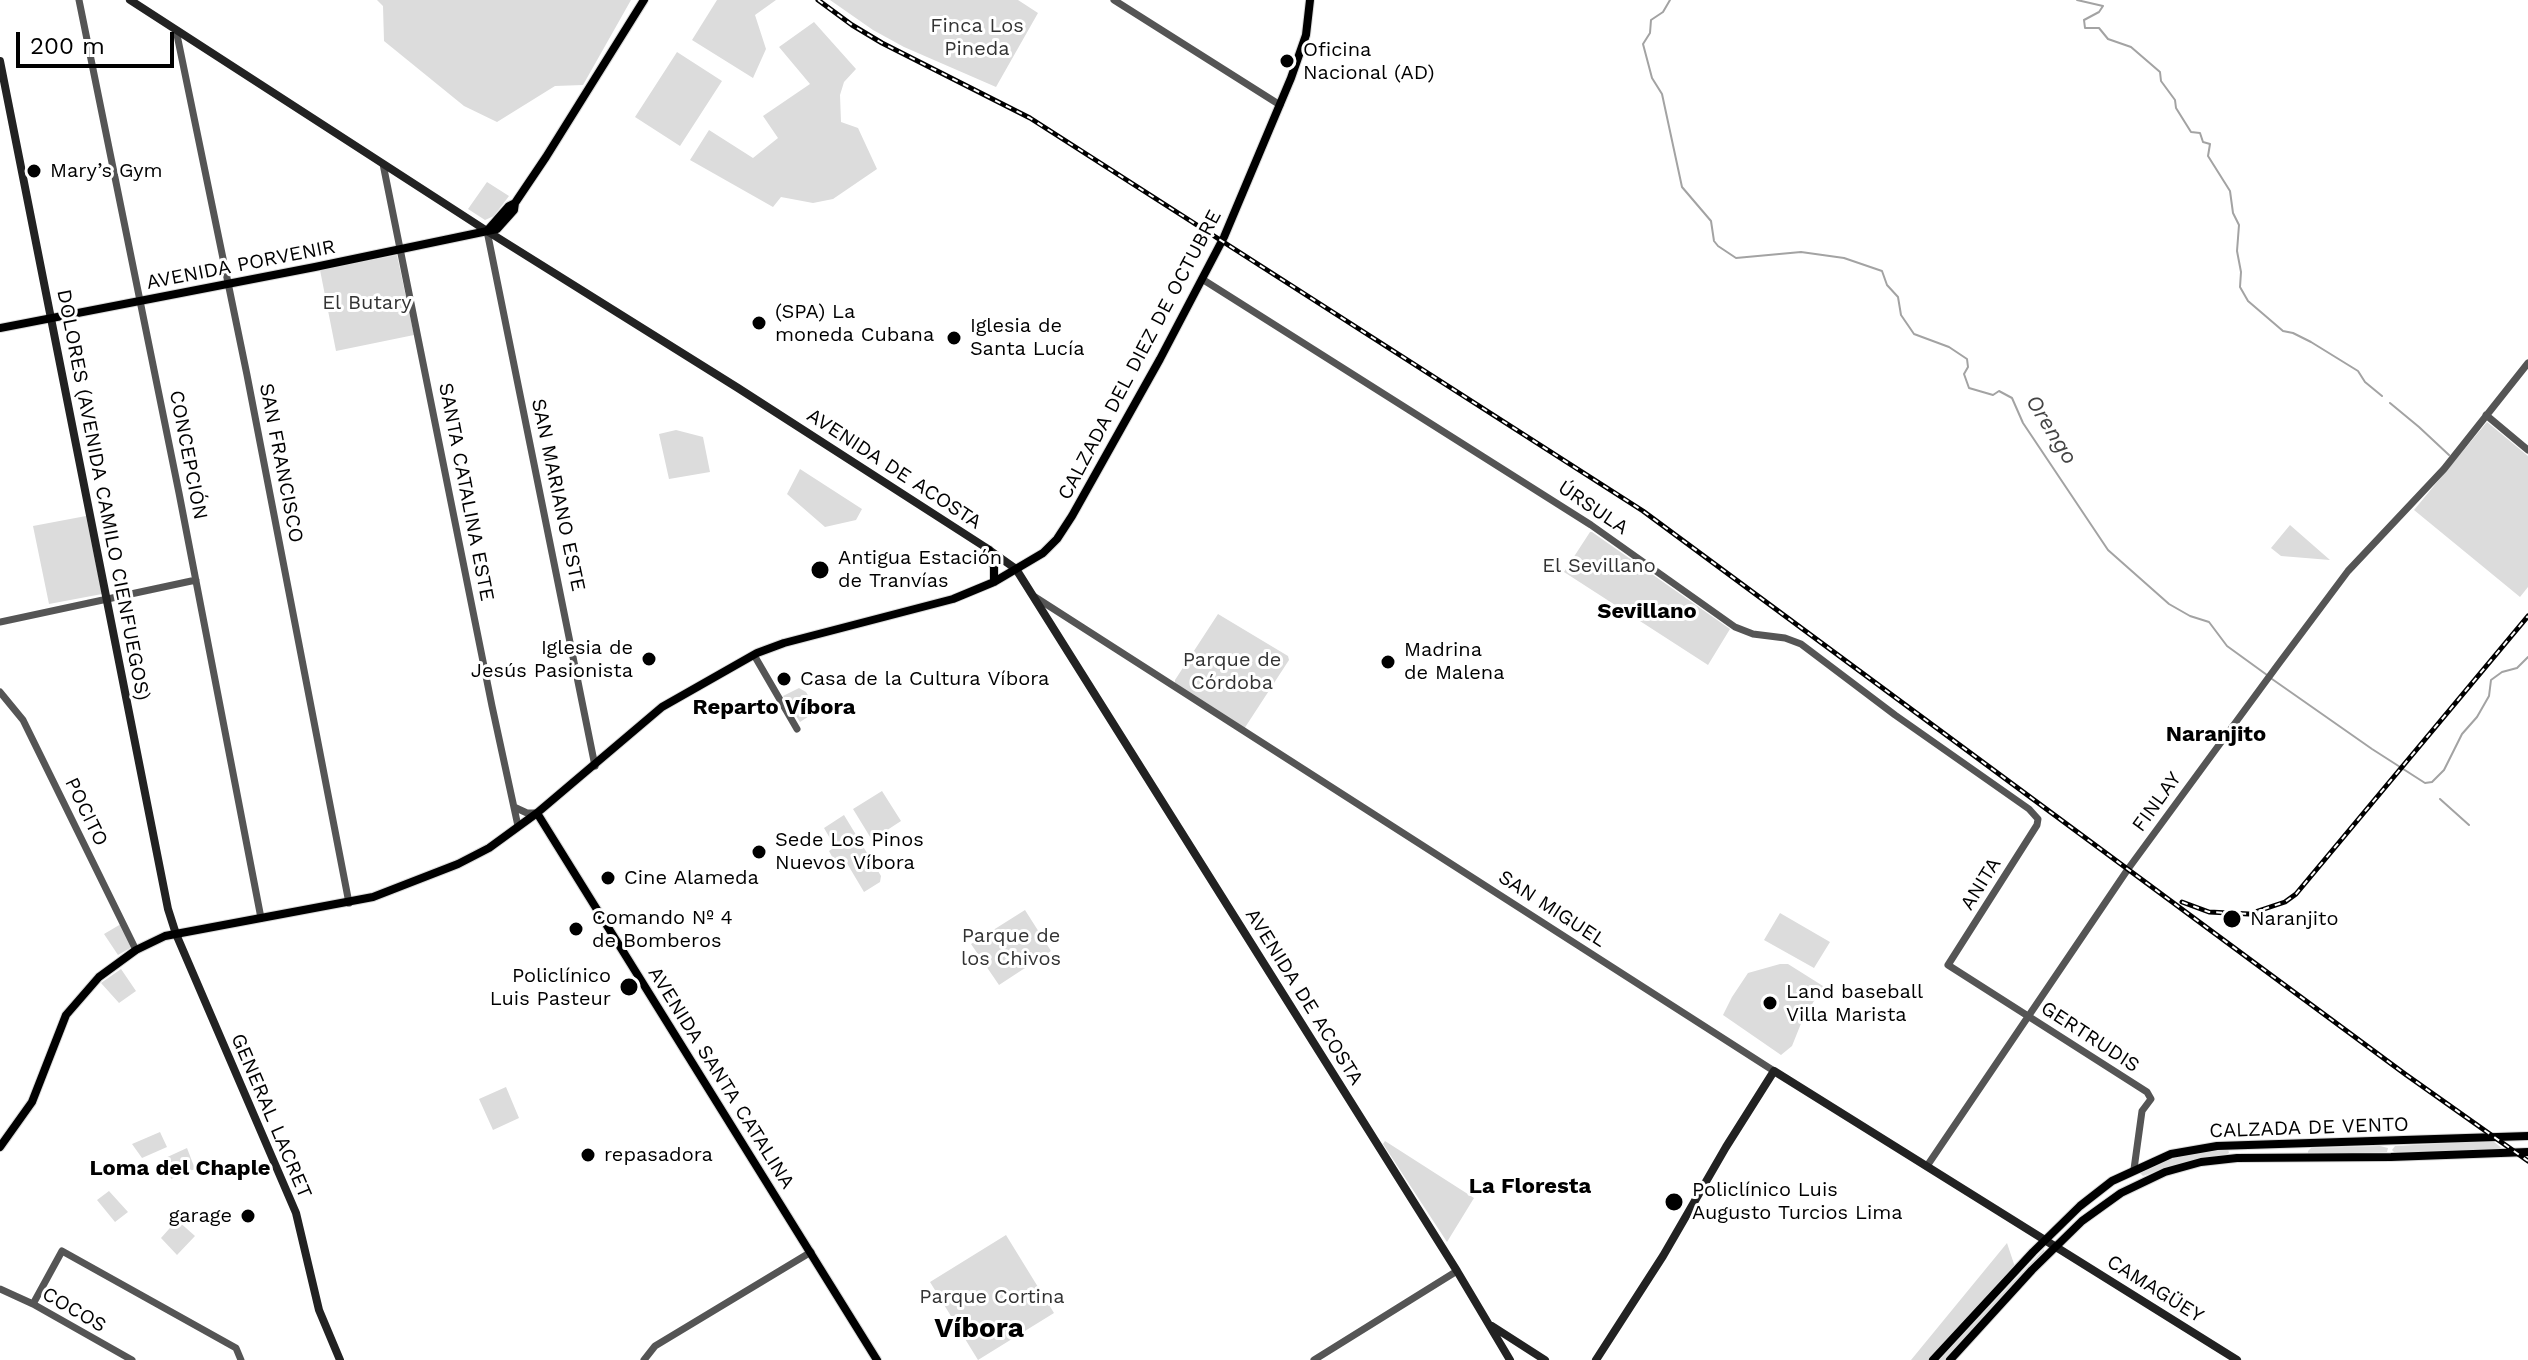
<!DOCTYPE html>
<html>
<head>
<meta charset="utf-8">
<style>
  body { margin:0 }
  #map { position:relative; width:2528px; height:1360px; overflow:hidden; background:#fff; font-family:"Work Sans",sans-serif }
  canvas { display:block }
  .scale { position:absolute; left:16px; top:32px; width:158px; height:36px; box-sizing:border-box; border:4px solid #000; border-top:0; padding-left:10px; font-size:24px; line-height:28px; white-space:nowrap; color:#000; -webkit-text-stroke:6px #fff; paint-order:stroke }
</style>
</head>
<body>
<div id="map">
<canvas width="2528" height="1360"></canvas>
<div class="scale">200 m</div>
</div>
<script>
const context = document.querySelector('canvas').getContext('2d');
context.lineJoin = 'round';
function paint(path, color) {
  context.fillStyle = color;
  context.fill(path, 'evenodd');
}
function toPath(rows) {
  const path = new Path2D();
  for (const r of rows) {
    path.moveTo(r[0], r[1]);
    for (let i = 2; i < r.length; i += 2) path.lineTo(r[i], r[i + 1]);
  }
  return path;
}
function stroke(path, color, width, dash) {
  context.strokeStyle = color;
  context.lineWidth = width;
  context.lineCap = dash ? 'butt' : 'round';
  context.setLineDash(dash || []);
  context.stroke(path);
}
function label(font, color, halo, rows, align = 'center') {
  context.font = font + ' "Work Sans",sans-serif';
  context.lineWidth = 6;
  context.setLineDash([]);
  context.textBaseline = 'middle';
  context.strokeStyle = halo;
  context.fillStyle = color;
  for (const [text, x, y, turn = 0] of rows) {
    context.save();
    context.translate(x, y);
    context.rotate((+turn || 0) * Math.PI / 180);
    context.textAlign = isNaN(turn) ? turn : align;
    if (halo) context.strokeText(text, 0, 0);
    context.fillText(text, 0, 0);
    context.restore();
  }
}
const green = toPath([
  [377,0,631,0,583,85,555,86,497,122,464,106,384,41,383,6],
  [717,0,776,0,755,15,766,49,753,78,692,40],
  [830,0,1018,0,1038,13,996,87,904,47,873,30],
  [814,22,856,69,844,82,840,95,841,122,858,128,877,169,833,199,813,203,781,197,773,207,690,160,709,130,753,158,778,138,763,116,810,84,779,47],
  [677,52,722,81,680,146,635,117],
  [487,182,509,196,494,216,485,220,468,209],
  [397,255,414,335,336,351,320,270],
  [2487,422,2528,456,2528,587,2520,597,2414,510],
  [676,430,703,437,710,472,669,479,659,434],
  [800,469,862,509,856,520,825,527,787,494],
  [86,516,102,594,49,604,33,526],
  [2290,525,2330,560,2281,556,2271,548],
  [1590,532,1592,532,1730,629,1708,665,1564,572],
  [1218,614,1288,656,1289,660,1244,729,1175,684,1175,680],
  [799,688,806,692,817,711,800,722,783,696],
  [882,791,901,821,872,840,853,809],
  [844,815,881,876,880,882,864,892,845,860,836,864,829,851,835,847,824,828],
  [1025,910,1051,951,999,985,971,944],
  [1780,913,1830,942,1814,968,1764,940],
  [121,924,132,947,118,955,104,934],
  [1780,964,1788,964,1823,986,1802,1021,1792,1046,1781,1055,1723,1015,1732,997,1748,973],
  [121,969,136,991,119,1003,101,983],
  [506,1087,519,1118,493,1130,479,1099],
  [160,1132,167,1147,142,1158,132,1144],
  [1385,1141,1474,1198,1447,1242,1383,1144],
  [2493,1141,2503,1149,2395,1153,2392,1150,2395,1146],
  [2380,1146,2388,1148,2387,1152,2308,1154,2308,1151,2311,1148],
  [187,1148,195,1169,171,1179,163,1159],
  [2228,1149,2229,1153,2226,1155,2163,1169,2143,1176,2140,1173,2140,1171,2180,1154,2207,1150],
  [109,1191,128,1212,115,1222,97,1200],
  [177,1220,195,1236,177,1255,161,1238],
  [1006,1235,1054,1313,978,1360,930,1282],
  [2007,1243,2015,1267,1929,1360,1911,1360],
  [2044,1249,2045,1253,1947,1360,1939,1360]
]);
const stream = toPath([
  [1670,0,1663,12,1651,20,1650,33,1643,44,1652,78,1662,94,1682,187,1711,221,1714,241,1718,246,1736,258,1801,252,1844,258,1882,271,1887,285,1898,297,1901,315,1914,334,1949,347,1967,359,1968,367,1964,374,1969,388,1993,395,1999,391,2012,398,2023,423,2108,550,2169,604,2190,616,2209,622,2227,646,2267,675],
  [2077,0,2103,6,2099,12,2084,20,2085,28,2099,28,2108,39,2131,47,2160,72,2161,81,2175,100,2176,108,2191,132,2200,133,2203,142,2210,144,2208,156,2230,191,2233,213,2239,225,2237,251,2241,272,2240,287,2248,301,2283,331,2293,333,2311,342,2358,371,2365,382,2382,396],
  [2390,403,2419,427,2449,455],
  [2272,679,2372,749,2425,783,2432,782,2444,770,2462,734,2477,717,2489,696,2491,680,2502,672,2517,668,2528,657],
  [2440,799,2469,825]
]);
const tertiary = toPath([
  [79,0,179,493,261,918],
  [1114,0,1280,105],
  [176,30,247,375,349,903],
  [383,164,492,706,518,826],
  [487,231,595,766],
  [1202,279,1591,525,1735,627,1753,634,1785,638,1801,644,1895,715,2029,809,2038,819,2037,825,1948,965,2147,1092,2151,1099,2142,1111,2134,1169],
  [2486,415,2528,450],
  [1035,597,1774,1071],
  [0,622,196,580],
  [754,655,797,729],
  [0,692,23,720,136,950],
  [514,807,527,813,537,813],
  [1927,1166,2128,869,2277,666,2348,571,2444,469,2528,363],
  [0,1289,33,1304,132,1360],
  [33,1304,62,1251,236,1348,241,1360],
  [644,1360,655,1346,811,1252],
  [1314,1360,1457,1271]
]);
const secondary = toPath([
  [130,0,487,231,738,388,985,547,1016,569,1457,1271,1510,1360],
  [0,61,168,909,176,934,296,1213,319,1310,340,1360],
  [1492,1326,1545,1360],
  [1596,1360,1663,1256,1726,1147,1774,1071,2237,1360]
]);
const primary = toPath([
  [487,231,509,206,515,203],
  [0,328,315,267,497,229,514,210,515,203,546,157,644,0],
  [989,550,994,567,994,582],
  [537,813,877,1360],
  [0,1147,32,1102,66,1015,99,977,136,950,165,936,373,897,458,864,489,848,537,813,662,707,757,653,784,643,953,599,994,582,1043,553,1057,539,1072,516,1160,359,1224,237,1291,78,1306,35,1310,0],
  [1933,1360,2033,1252,2080,1206,2112,1181,2171,1154,2217,1146,2528,1136],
  [1950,1360,2032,1270,2082,1221,2121,1193,2165,1172,2201,1162,2237,1158,2391,1157,2528,1152]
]);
const rail = toPath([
  [818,0,852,25,882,43,1030,118,1643,511,2405,1074,2528,1161],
  [2182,902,2209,912,2249,914,2285,902,2296,894,2528,616]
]);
const markers = [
  [1287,61,8,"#000"],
  [34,171,8,"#000"],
  [759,323,8,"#000"],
  [954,338,8,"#000"],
  [820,570,10,"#000"],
  [649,659,8,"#000"],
  [1388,662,8,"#000"],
  [784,679,8,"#000"],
  [759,852,8,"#000"],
  [608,878,8,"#000"],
  [2232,919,10,"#000"],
  [576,929,8,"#000"],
  [629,987,10,"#000"],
  [1770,1003,8,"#000"],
  [588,1155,8,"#000"],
  [1674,1202,10,"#000"],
  [248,1216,8,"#000"]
];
const parkNames = [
  ["Finca Los",977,26],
  ["Pineda",977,49],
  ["El Butary",367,303],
  ["El Sevillano",1599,566],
  ["Parque de",1232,660],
  ["Córdoba",1232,683],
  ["Parque de",1011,936],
  ["los Chivos",1011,959],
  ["Parque Cortina",992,1297]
];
const poiNames = [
  ["Oficina",1303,50],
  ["Nacional (AD)",1303,73],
  ["Mary’s Gym",50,171],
  ["(SPA) La",775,312],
  ["moneda Cubana",775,335],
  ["Iglesia de",970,326],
  ["Santa Lucía",970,349],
  ["Antigua Estación",838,558],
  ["de Tranvías",838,581],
  ["Iglesia de",633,648,"right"],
  ["Jesús Pasionista",633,671,"right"],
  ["Madrina",1404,650],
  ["de Malena",1404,673],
  ["Casa de la Cultura Víbora",800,679],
  ["Sede Los Pinos",775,840],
  ["Nuevos Víbora",775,863],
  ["Cine Alameda",624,878],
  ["Comando Nº 4",592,918],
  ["de Bomberos",592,941],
  ["Naranjito",2250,919],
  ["Policlínico",611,976,"right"],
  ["Luis Pasteur",611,999,"right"],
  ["Land baseball",1786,992],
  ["Villa Marista",1786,1015],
  ["repasadora",604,1155],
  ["Policlínico Luis",1692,1190],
  ["Augusto Turcios Lima",1692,1213],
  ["garage",232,1216,"right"]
];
const streetNames = [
  ["AVENIDA PORVENIR",241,265,-11],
  ["CALZADA DEL DIEZ DE OCTUBRE",1140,355,-62],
  ["CONCEPCIÓN",188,455,79],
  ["SAN FRANCISCO",281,463,79],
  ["AVENIDA DE ACOSTA",894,469,33],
  ["SANTA CATALINA ESTE",466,492,79],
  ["DOLORES (AVENIDA CAMILO CIENFUEGOS)",103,495,79],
  ["SAN MARIANO ESTE",558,495,78],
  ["ÚRSULA",1593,508,34],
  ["FINLAY",2157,802,-54],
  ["POCITO",86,812,64],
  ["ANITA",1981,884,-58],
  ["SAN MIGUEL",1552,909,33],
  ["AVENIDA DE ACOSTA",1304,997,58],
  ["GERTRUDIS",2090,1037,33],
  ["AVENIDA SANTA CATALINA",721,1078,58],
  ["GENERAL LACRET",271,1116,67],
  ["CALZADA DE VENTO",2309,1128,-2],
  ["CAMAGÜEY",2155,1289,32],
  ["COCOS",74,1310,30]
];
const waterNames = [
  ["Orengo",2051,430,58]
];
const neighbourhoodNames = [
  ["Sevillano",1647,612],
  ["Reparto Víbora",774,708],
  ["Naranjito",2216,735],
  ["Loma del Chaple",180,1169],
  ["La Floresta",1530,1187]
];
const districtNames = [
  ["Víbora",979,1329]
];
paint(green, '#dcdcdc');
stroke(stream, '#a3a3a3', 2);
stroke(primary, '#dbdbdb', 10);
stroke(tertiary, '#555', 7);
stroke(secondary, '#222', 8);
stroke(primary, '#000', 8);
stroke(rail, '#000', 5);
stroke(rail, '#fff', 2, [6]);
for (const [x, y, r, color] of markers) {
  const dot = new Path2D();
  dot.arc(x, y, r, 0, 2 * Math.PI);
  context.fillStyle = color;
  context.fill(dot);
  stroke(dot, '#fff', 3);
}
label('20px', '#333', '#fff', parkNames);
label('20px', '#000', '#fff', poiNames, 'left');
label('20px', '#000', '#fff', streetNames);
label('italic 22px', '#444', '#fff', waterNames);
label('bold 22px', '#000', '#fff', neighbourhoodNames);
label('bold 28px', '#000', '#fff', districtNames);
</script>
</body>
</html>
